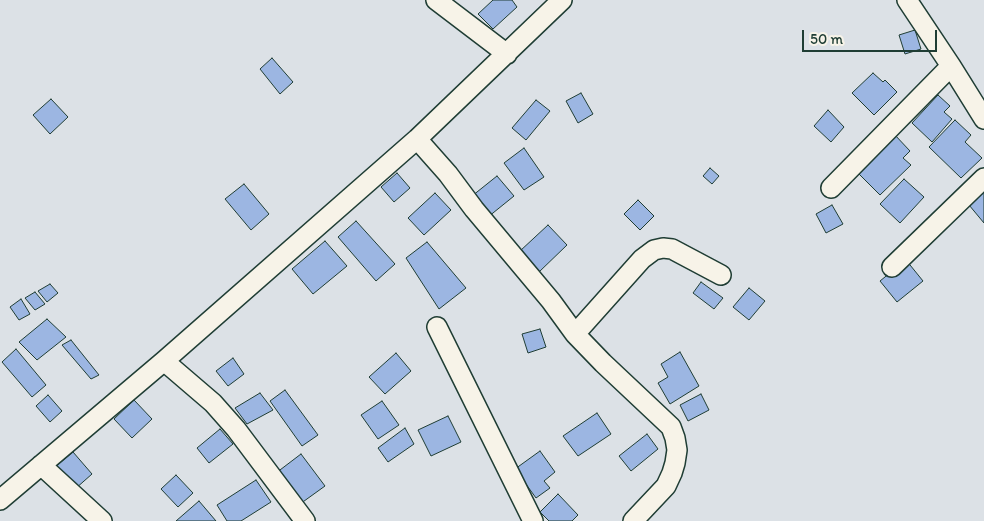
<!DOCTYPE html>
<html>
<head>
<meta charset="utf-8">
<style>
  body { margin:0 }
  #map { position:relative; width:984px; height:521px; overflow:hidden; background:#dce1e6; font-family:Itim,sans-serif }
  canvas { display:block }
  .scale { position:absolute; left:802px; top:30px; width:135px; height:22px; box-sizing:border-box; border:2px solid #1f3d34; border-top:0; padding-left:6px; font-size:15px; line-height:18px; white-space:nowrap; color:#1f3d34; -webkit-text-stroke:4px #f7f3e8; paint-order:stroke }
</style>
</head>
<body>
<div id="map">
<canvas width="984" height="521"></canvas>
<div class="scale">50 m</div>
</div>
<script>
const context = document.querySelector('canvas').getContext('2d');
context.lineJoin = 'round';
function paint(path, color) {
  context.fillStyle = color;
  context.fill(path, 'evenodd');
}
function toPath(rows) {
  const path = new Path2D();
  for (const r of rows) {
    path.moveTo(r[0], r[1]);
    for (let i = 2; i < r.length; i += 2) path.lineTo(r[i], r[i + 1]);
  }
  return path;
}
function stroke(path, color, width, dash) {
  context.strokeStyle = color;
  context.lineWidth = width;
  context.lineCap = dash ? 'butt' : 'round';
  context.setLineDash(dash || []);
  context.stroke(path);
}
const building = toPath([
  [493,0,512,0,517,7,493,29,478,14,493,0],
  [915,30,921,49,905,54,899,35,915,30],
  [272,58,293,82,280,94,260,69,272,58],
  [873,73,883,82,885,80,897,92,874,115,852,93,873,73],
  [581,93,593,114,578,123,566,101,581,93],
  [938,95,950,106,944,112,952,119,932,142,912,123,938,95],
  [51,99,68,117,50,134,33,115,51,99],
  [536,100,550,111,526,140,512,128,536,100],
  [828,110,844,127,831,142,814,126,828,110],
  [955,120,971,135,965,142,982,158,961,178,929,147,955,120],
  [894,134,910,151,903,158,911,165,880,195,856,171,894,134],
  [524,148,544,177,524,190,504,163,524,148],
  [710,168,719,176,712,184,703,176,710,168],
  [397,173,410,188,394,202,381,187,397,173],
  [497,176,514,196,488,217,472,196,497,176],
  [904,179,924,197,900,223,880,204,904,179],
  [244,184,269,214,251,230,225,199,244,184],
  [984,192,984,223,969,205,984,192],
  [435,193,451,210,424,235,408,218,435,193],
  [638,200,654,216,640,230,624,214,638,200],
  [832,205,843,224,826,233,816,214,832,205],
  [356,221,395,264,376,281,338,237,356,221],
  [548,225,567,245,539,272,520,251,548,225],
  [325,241,347,266,313,294,292,269,325,241],
  [427,242,466,288,439,309,406,258,427,242],
  [906,260,923,281,897,302,880,281,906,260],
  [701,282,723,298,714,309,693,293,701,282],
  [50,284,58,293,47,302,38,291,50,284],
  [749,288,765,301,749,320,733,307,749,288],
  [35,292,45,304,35,310,25,298,35,292],
  [21,299,30,314,19,320,10,307,21,299],
  [47,319,66,337,37,360,19,342,47,319],
  [540,329,546,347,528,353,522,334,540,329],
  [71,340,99,375,91,379,62,345,71,340],
  [16,349,46,385,32,397,2,362,16,349],
  [680,352,699,386,670,404,658,383,668,377,661,364,680,352],
  [396,353,411,371,385,394,369,377,396,353],
  [233,358,244,374,228,386,216,371,233,358],
  [285,390,318,435,302,446,270,401,285,390],
  [260,393,273,410,247,424,235,408,260,393],
  [701,394,709,410,688,421,680,405,701,394],
  [48,395,62,411,50,422,36,406,48,395],
  [134,400,152,419,132,438,114,419,134,400],
  [382,401,399,425,378,439,361,415,382,401],
  [597,413,611,434,578,456,563,436,597,413],
  [448,416,461,442,431,456,418,430,448,416],
  [405,428,414,444,388,462,378,448,405,428],
  [220,429,233,444,209,463,197,448,220,429],
  [647,434,658,449,631,471,619,456,647,434],
  [540,451,555,472,544,481,550,488,536,498,515,469,540,451],
  [73,452,92,474,75,489,55,467,73,452],
  [301,454,325,486,300,504,276,473,301,454],
  [176,475,193,493,178,507,161,489,176,475],
  [256,480,271,502,241,521,227,521,217,505,256,480],
  [558,494,578,515,572,521,549,521,540,512,558,494],
  [199,501,216,521,176,521,199,501]
]);
const street = toPath([
  [436,0,507,54],
  [907,0,951,66,984,119],
  [417,139,448,174,474,209,551,301,575,334,603,363,671,427,675,438,677,450,675,463,672,473,666,486,633,521],
  [831,188,951,66],
  [892,267,984,178],
  [437,327,533,521],
  [575,334,642,259,654,250,663,248,672,249,721,275],
  [164,361,213,403,236,429,305,521],
  [41,465,102,521],
  [0,500,164,361,417,139,562,0]
]);
paint(building, '#9cb6e2');
stroke(building, '#1f3d34', 1);
stroke(street, '#1f3d34', 22);
stroke(street, '#f7f3e8', 19);
</script>
</body>
</html>
